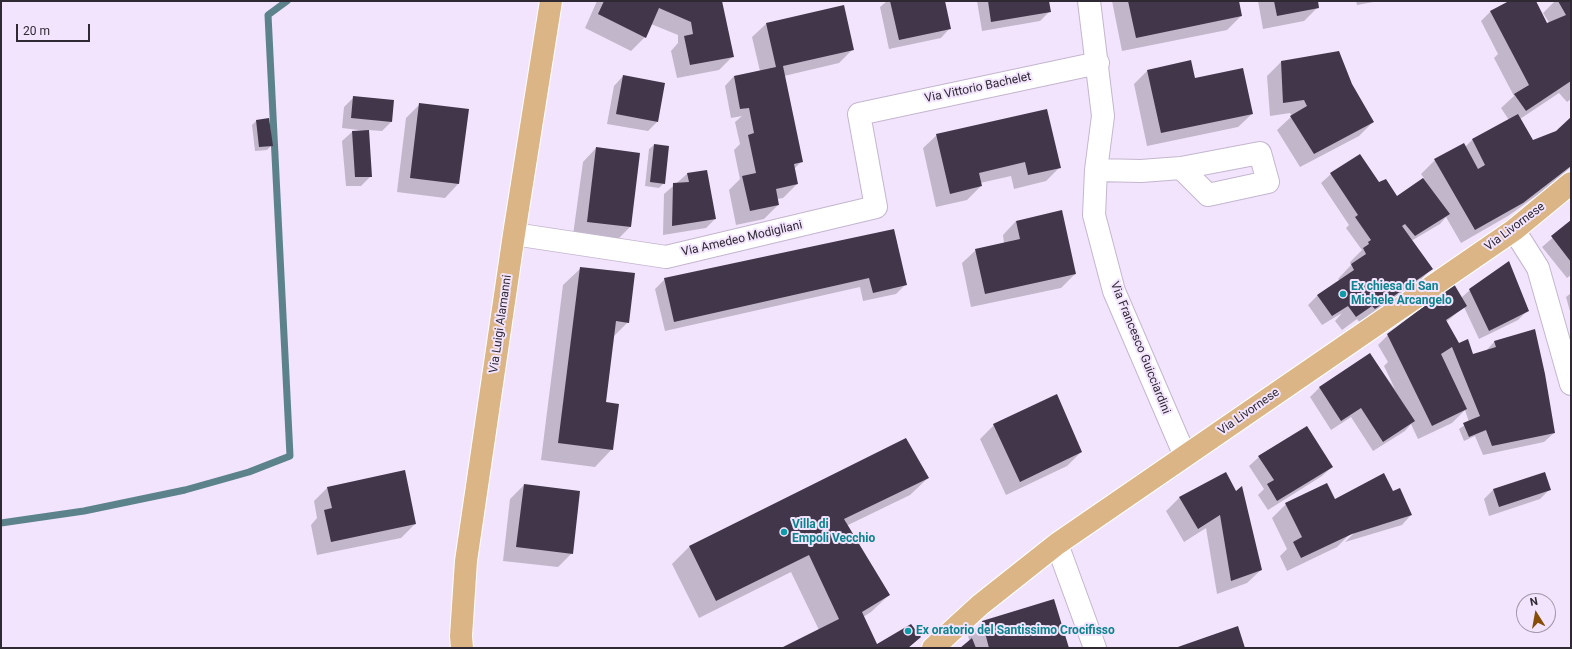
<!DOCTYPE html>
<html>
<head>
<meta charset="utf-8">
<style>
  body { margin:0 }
  #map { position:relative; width:1572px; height:649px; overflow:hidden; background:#f2e4fd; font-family:Roboto,sans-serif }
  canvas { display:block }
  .frame { position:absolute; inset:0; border:2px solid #2f2933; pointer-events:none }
  .north { position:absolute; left:1516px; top:593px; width:40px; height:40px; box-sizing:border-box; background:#f2e4fd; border:1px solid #a499ac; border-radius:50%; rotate:349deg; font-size:11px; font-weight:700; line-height:16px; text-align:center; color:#2f2933 }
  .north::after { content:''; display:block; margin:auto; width:14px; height:18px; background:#874c06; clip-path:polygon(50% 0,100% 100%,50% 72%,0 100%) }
  .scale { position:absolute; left:16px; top:24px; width:74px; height:18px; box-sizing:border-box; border:2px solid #2f2933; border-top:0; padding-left:5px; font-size:12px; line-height:14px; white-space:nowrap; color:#2f2933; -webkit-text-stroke:3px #f2e4fd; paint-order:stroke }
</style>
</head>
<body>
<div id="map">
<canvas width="1572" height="649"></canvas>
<div class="frame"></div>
<div class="north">N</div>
<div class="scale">20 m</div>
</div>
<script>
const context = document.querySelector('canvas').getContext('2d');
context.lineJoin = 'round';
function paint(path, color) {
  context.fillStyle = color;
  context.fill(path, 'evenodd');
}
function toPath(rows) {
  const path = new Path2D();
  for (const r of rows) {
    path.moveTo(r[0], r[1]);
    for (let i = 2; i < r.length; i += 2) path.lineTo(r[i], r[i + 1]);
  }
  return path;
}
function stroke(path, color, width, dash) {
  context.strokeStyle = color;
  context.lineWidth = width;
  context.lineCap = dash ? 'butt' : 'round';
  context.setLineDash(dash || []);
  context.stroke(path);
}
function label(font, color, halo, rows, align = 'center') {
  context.font = font + ' Roboto,sans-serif';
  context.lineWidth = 4;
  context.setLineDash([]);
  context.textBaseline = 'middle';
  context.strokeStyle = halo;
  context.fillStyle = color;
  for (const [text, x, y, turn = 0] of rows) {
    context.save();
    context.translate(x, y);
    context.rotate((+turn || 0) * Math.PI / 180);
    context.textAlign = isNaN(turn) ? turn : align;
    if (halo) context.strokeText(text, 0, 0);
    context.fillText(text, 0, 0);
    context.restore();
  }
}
const shadow = toPath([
  [597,1,721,1,733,56,719,70,677,78,671,51,678,43,678,35,651,24,645,37,631,51,585,28],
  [887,1,944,1,950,28,941,38,889,49,880,7],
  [977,1,1048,1,1050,11,1040,21,982,31],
  [1112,1,1238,1,1241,16,1227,30,1122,51],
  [1258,1,1317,1,1318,7,1304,21,1263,29],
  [1356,1,1379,1,1357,5],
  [1511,1,1535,1,1546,23,1550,24,1543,13,1555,1,1571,1,1571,99,1567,102,1559,93,1520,119,1532,141,1556,132,1571,119,1571,167,1540,193,1508,216,1461,243,1446,217,1440,224,1411,241,1431,269,1418,283,1360,323,1357,319,1342,330,1335,321,1342,313,1322,325,1308,305,1317,296,1340,281,1338,279,1351,265,1350,262,1362,250,1346,228,1349,225,1321,183,1331,174,1379,183,1396,197,1424,178,1421,174,1435,160,1465,147,1472,140,1509,120,1501,108,1514,96,1494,58,1498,54,1481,21,1491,11],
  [766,24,853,49,839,63,784,76,802,161,794,169,797,184,783,198,777,199,778,205,764,219,736,225,729,190,740,179,734,150,740,144,735,122,742,116,731,118,725,86,734,76,760,71,752,37],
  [1281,62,1351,84,1373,122,1359,136,1300,167,1277,130,1292,116,1290,113,1270,116,1267,76],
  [1148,70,1194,79,1252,114,1238,127,1147,146,1134,84],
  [623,76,657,122,648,131,607,124,614,86],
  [354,97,391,122,382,131,368,130,371,176,361,186,346,186,342,141,352,132,367,131,342,128,344,107],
  [420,104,468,110,458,184,445,198,397,192,406,118],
  [257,120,272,145,267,150,255,151,252,125],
  [937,135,1060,167,1046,181,1014,189,1011,176,980,183,981,186,967,200,936,207,923,148],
  [654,145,664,183,659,188,645,186,649,149],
  [596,148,630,227,616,241,573,235,583,162],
  [706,171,715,219,706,228,663,235,664,194,687,174],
  [1016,221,1075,274,1061,288,971,307,962,263,976,250,1004,243,1003,235],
  [1571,222,1571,275,1567,278,1542,247],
  [894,230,906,284,896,294,863,301,860,287,665,331,655,289,665,279],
  [581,268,628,322,613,337,605,403,612,449,595,467,541,460,563,285],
  [1470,290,1528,310,1518,320,1479,339,1464,307,1446,322,1459,344,1473,355,1485,352,1494,342,1534,330,1554,433,1544,442,1483,455,1475,436,1464,441,1459,429,1469,422,1465,410,1452,423,1418,439,1411,424,1405,431,1373,451,1351,417,1331,430,1310,397,1319,388,1370,355,1395,389,1384,366,1388,362,1378,345,1388,335,1461,298],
  [1571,293,1571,315,1566,297],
  [994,425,1081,452,1067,466,1006,495,980,439],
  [1259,457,1332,467,1322,476,1268,510,1258,495,1264,489,1249,466],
  [1226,474,1235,492,1261,570,1247,583,1217,594,1206,528,1184,542,1166,511,1179,498],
  [928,478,910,495,846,526,889,595,871,612,863,617,876,645,920,637,908,648,784,648,819,630,791,572,699,618,672,564,689,547],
  [524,485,572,553,558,567,503,561,510,499],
  [328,487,415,524,401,538,317,555,311,525,317,518,314,501],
  [1550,489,1540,499,1489,516,1484,499,1493,490],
  [1393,493,1411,515,1402,525,1345,542,1354,533,1351,533,1337,547,1287,571,1280,556,1287,549,1272,518,1286,504,1335,501],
  [1053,601,1068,648,962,648,970,642,968,636,982,622]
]);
const stream = toPath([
  [1,523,84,511,185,490,249,472,290,456,268,15,287,1]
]);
const building = toPath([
  [604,1,722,1,734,57,690,65,684,36,693,34,691,22,659,8,646,38,598,14],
  [890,1,945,1,951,29,899,40],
  [988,1,1049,1,1051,12,991,22],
  [1128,1,1239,1,1242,16,1136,38],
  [1274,1,1318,1,1319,8,1277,16],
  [1509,1,1536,1,1547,23,1566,15,1558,1,1571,1,1571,81,1526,111,1514,94,1529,85,1490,11],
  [844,5,854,50,783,66,803,162,794,164,798,184,776,189,779,205,750,211,742,176,756,173,748,135,754,133,749,108,740,109,734,76,776,67,766,23],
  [1339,51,1352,84,1374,122,1314,154,1290,116,1307,106,1304,100,1283,103,1281,61],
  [1191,60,1195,78,1243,68,1253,114,1161,133,1147,70],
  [623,75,665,83,658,122,616,114],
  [353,96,394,100,392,122,351,118],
  [419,103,469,109,459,184,410,178],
  [1047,109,1061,168,1028,175,1025,162,979,173,982,186,950,194,936,134],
  [1518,114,1533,140,1556,131,1571,117,1571,166,1523,203,1475,230,1434,159,1464,143,1478,169,1485,165,1472,139],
  [269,118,273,146,259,147,256,120],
  [369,130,372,177,355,177,352,131],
  [654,144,669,146,665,184,650,182],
  [596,147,640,153,631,227,587,222],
  [1360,154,1379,182,1386,179,1397,196,1423,178,1450,214,1415,236,1405,224,1402,226,1433,269,1375,309,1372,306,1356,317,1348,306,1332,316,1317,295,1354,270,1351,264,1366,254,1363,248,1369,244,1368,242,1371,240,1355,217,1358,215,1330,173],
  [707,170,716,219,672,226,673,183,689,182,687,173],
  [1062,210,1076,274,985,294,975,249,1020,239,1016,221],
  [1571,220,1571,262,1551,236],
  [894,229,907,285,873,293,869,278,674,322,664,278],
  [1509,261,1529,311,1489,331,1469,289],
  [580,267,635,273,629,323,616,321,606,402,619,404,613,450,558,443],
  [1454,284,1467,306,1446,320,1459,343,1468,339,1473,354,1496,347,1494,341,1535,329,1545,374,1555,433,1492,446,1486,430,1469,437,1463,423,1480,416,1452,347,1441,354,1467,409,1432,426,1387,334],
  [1370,353,1415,421,1383,442,1361,408,1341,421,1319,387],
  [1057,394,1082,452,1020,482,993,424],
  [1307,426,1333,467,1277,501,1267,484,1274,480,1258,456],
  [906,438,929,478,844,519,890,595,862,612,877,644,911,624,921,637,908,648,781,648,839,619,809,555,716,601,689,546],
  [405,470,416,524,331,542,324,510,332,508,327,487],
  [1226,472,1236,491,1242,486,1262,570,1231,581,1220,515,1198,529,1179,497],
  [1545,472,1551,490,1499,507,1493,489],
  [1384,473,1393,491,1400,488,1412,515,1352,534,1301,558,1293,542,1302,537,1285,503,1327,483,1335,499],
  [524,484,580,491,573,554,516,547],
  [1054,599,1069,648,989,648,982,621],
  [1238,626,1245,648,1175,648],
  [972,638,976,648,960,648]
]);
const minor = toPath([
  [1089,1,1103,116,1096,170,1094,215,1114,291,1185,456],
  [1096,170,1141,171,1181,168,1260,153,1268,182,1208,195,1181,168],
  [1514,230,1538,268,1571,384],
  [514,234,666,257,876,207,859,114,1098,63],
  [1057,544,1095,648]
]);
const major = toPath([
  [462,648,461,636,466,561,514,234,551,1],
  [933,648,980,605,1057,544,1514,230,1571,183]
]);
const markers = [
  [1343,294,4,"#0f9aa8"],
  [784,532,4,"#0f9aa8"],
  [908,631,4,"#0f9aa8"]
];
const streetNames = [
  ["Via Vittorio Bachelet",978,88,-12],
  ["Via Livornese",1515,227,-37],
  ["Via Amedeo Modigliani",742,239,-13],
  ["Via Luigi Alamanni",501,324,-82],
  ["Via Francesco Guicciardini",1140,348,68],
  ["Via Livornese",1249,412,-35]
];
const cultureNames = [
  ["Ex chiesa di San",1351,287],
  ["Michele Arcangelo",1351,301],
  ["Villa di",792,525],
  ["Empoli Vecchio",792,539],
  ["Ex oratorio del Santissimo Crocifisso",916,631]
];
paint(shadow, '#0003');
stroke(stream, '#5c828c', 7);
paint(building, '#42374a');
stroke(minor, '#c4b6ce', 24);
stroke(major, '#fff', 24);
stroke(minor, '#fff', 22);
stroke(major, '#dcb586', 22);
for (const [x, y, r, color] of markers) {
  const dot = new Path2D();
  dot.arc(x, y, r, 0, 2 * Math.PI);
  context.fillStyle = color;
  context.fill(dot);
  stroke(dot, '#f2e4fd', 1.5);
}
label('12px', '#2f2933', '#f2e4fd', streetNames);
label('bold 12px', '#0d838f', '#f2e4fd', cultureNames, 'left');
</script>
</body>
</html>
